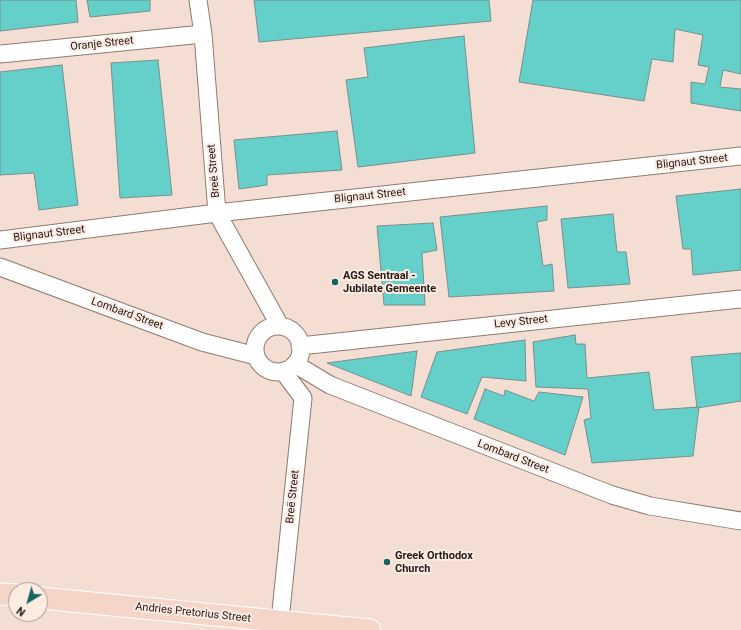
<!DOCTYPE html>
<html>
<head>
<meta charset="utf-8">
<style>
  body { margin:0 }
  #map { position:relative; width:741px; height:630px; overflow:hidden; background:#f4ddd3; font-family:Roboto,sans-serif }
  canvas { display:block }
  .north { position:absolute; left:8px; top:582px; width:40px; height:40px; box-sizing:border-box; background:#feece3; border:1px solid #a69891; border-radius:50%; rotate:217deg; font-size:11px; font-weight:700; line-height:16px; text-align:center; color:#221a17 }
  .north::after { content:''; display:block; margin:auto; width:14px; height:18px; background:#166461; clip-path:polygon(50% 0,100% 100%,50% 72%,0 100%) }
</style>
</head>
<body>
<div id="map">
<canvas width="741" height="630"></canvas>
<div class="north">N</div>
</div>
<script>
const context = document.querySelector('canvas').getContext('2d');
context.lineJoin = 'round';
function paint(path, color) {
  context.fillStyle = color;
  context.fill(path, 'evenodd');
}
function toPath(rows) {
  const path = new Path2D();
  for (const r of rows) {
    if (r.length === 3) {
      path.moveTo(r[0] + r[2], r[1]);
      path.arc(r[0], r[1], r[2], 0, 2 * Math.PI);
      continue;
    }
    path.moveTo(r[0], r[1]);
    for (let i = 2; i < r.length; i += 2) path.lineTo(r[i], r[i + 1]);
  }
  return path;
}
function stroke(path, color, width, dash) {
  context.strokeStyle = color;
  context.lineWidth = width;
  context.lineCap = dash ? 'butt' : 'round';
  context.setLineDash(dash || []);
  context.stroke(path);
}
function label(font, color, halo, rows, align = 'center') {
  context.font = font + ' Roboto,sans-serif';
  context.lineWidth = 4;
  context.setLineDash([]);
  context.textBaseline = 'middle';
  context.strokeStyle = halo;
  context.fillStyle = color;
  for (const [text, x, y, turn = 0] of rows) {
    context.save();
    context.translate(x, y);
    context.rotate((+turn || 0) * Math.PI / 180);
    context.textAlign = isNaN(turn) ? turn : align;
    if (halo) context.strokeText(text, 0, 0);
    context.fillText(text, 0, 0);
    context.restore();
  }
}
const building = toPath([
  [0,0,76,0,78,22,0,31,0,0],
  [87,0,150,0,150,11,90,17,87,0],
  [254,0,489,0,491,21,259,42,254,0],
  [533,0,741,0,741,74,723,70,720,87,741,89,741,111,691,103,691,82,705,84,709,67,698,65,703,35,675,29,673,62,652,59,644,101,519,82,533,0],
  [464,36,475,153,358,167,346,80,368,77,364,48,464,36],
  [158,60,172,195,120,198,111,63,158,60],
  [62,65,78,205,39,210,34,173,0,175,0,72,62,65],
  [337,131,342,170,267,175,267,185,239,189,234,140,337,131],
  [741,189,741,270,693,275,691,249,683,249,676,196,741,189],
  [547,206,547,220,537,222,543,266,552,264,554,291,449,297,440,217,547,206],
  [613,214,617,252,626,252,630,284,568,288,561,219,613,214],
  [433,223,437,250,422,253,425,305,384,305,377,226,433,223],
  [575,335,576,344,585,344,587,378,649,372,654,410,699,407,693,456,592,463,584,420,591,418,588,389,536,387,533,342,575,335],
  [525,340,526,381,482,377,467,414,421,397,437,352,525,340],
  [417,351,411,396,327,363,417,351],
  [741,353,741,401,697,408,691,357,741,353],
  [485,389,504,396,505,390,534,401,539,392,583,397,565,455,474,419,485,389]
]);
const minor = toPath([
  [198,0,203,34,217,213,280,326],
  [0,54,203,34],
  [0,240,217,213,741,156],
  [0,267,202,342,256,356],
  [278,349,23],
  [300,346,741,299],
  [295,364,330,385,612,495,650,506,741,521],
  [279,630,303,398,283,371]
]);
const major = toPath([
  [0,594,16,595],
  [40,598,370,630]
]);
const markers = [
  [335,282,4,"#166461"],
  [387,562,4,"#166461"]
];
const streetNames = [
  ["Oranje Street",102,44,-6],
  ["Blignaut Street",692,162,-6],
  ["Breë Street",214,171,-95],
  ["Blignaut Street",370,196,-6],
  ["Blignaut Street",49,234,-7],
  ["Lombard Street",127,314,20],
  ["Levy Street",521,322,-6],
  ["Lombard Street",513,457,21],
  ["Breë Street",293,497,-84],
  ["Andries Pretorius Street",193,613,6]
];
const poiNames = [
  ["AGS Sentraal -",343,276],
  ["Jubilate Gemeente",343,289],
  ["Greek Orthodox",395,556],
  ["Church",395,569]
];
paint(building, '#65cfca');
stroke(building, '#77908e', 1);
stroke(minor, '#8f7b72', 19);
stroke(major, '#fff', 23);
stroke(minor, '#fff', 17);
stroke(major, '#f5d5c7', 21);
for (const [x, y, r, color] of markers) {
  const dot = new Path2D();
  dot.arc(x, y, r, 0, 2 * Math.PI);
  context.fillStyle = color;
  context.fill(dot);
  stroke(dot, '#feece3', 1.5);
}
label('11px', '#221a17', '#feece3', streetNames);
label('bold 11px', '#221a17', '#feece3', poiNames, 'left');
</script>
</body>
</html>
